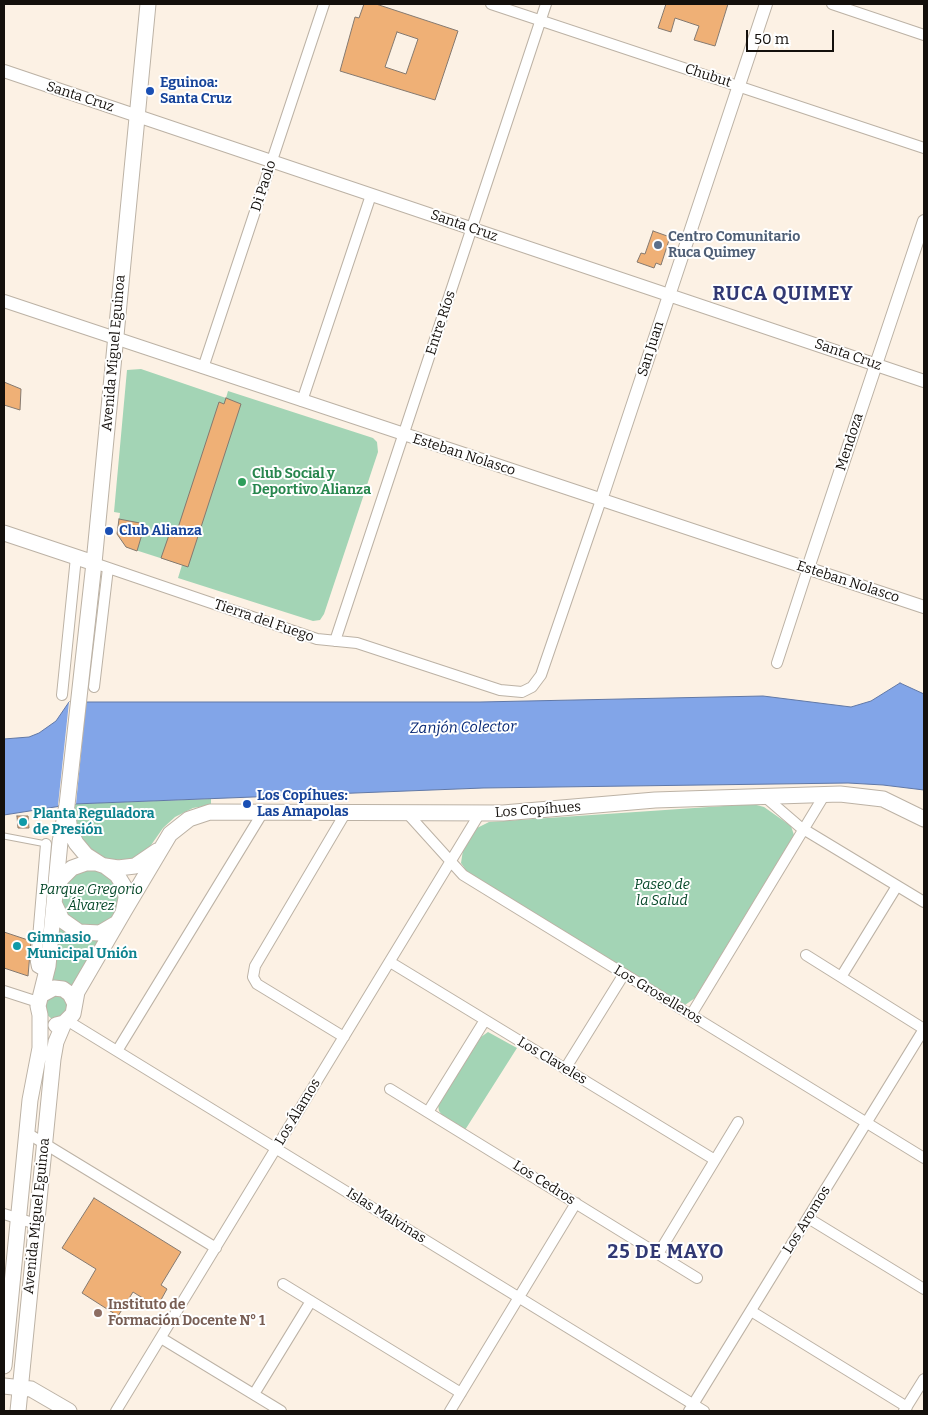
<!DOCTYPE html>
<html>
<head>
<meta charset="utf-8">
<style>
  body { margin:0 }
  #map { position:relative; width:928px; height:1415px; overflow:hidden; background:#fcf1e4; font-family:Bitter,serif }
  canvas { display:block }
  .frame { position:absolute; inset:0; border:5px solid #14100c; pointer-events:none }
  .scale { position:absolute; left:746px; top:30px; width:88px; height:22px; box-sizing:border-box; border:2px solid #14100c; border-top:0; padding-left:6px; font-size:15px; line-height:18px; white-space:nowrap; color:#14100c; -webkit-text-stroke:4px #fff; paint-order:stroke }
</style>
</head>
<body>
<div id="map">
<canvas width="928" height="1415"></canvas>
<div class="frame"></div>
<div class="scale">50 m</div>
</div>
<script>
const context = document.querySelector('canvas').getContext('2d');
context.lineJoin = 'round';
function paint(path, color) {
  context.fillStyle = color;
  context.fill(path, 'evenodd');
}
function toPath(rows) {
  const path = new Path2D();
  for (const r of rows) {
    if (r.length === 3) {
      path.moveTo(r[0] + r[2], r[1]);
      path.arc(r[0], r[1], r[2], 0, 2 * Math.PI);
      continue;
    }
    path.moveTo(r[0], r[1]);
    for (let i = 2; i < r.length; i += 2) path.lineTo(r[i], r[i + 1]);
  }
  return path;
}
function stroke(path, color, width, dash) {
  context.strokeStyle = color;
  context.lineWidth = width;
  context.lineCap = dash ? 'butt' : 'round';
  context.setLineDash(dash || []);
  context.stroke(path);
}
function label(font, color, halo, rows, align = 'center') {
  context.font = font + ' Bitter,serif';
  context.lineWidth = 4;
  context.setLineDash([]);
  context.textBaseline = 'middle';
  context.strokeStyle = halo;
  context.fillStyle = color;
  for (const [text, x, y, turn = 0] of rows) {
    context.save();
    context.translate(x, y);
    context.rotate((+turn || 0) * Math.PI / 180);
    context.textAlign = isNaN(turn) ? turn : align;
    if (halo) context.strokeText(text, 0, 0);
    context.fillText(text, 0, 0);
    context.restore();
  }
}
const green = toPath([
  [141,369,226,398,228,391,373,438,377,442,378,452,324,614,320,620,313,621,178,578,182,565,126,547,117,534,120,513,114,512,127,370],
  [211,799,211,805,193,808,175,817,163,828,149,848,136,857,126,860,106,859,86,846,77,830,74,814,74,804],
  [753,804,764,807,791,826,794,835,695,998,685,1005,468,873,461,863,463,850,477,828,489,822],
  [91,898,29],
  [59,927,75,939,86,941,102,938,73,987,51,981],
  [58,993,68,1000,65,1016,52,1019,46,1014,44,1002],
  [488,1032,517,1048,465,1130,442,1115,439,1111,438,1105,481,1037]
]);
const water = toPath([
  [900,683,924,694,924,790,883,785,848,783,483,788,74,804,4,815,4,739,29,737,39,733,56,721,69,702,480,702,763,696,851,707,871,701,900,683]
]);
const pier = toPath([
  [69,702,86,702,76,804,58,805]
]);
const building = toPath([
  [364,4,376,4,458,31,435,100,340,71,355,17,359,18,364,4],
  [397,32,418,39,406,74,385,67,397,32],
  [666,4,728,4,715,46,694,40,699,26,675,18,671,32,658,28,666,4],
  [653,231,670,237,661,265,656,263,654,268,637,262,641,253,645,254,653,231],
  [4,382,21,389,20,410,4,405,4,382],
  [226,398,241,404,188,567,161,558,169,535,175,537,219,402,224,404,226,398],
  [119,519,145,524,137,551,126,547,117,534,119,519],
  [17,816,28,816,29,828,18,828,17,816],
  [4,932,31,941,28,976,4,968,4,932],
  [94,1198,181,1252,161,1285,167,1289,157,1307,133,1292,118,1316,82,1293,96,1269,62,1248,94,1198]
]);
const service = toPath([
  [4,836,46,844]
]);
const minor = toPath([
  [491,4,924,148],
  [832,4,924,35],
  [203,368,324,4],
  [302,401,371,195],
  [94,563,317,639,357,643,500,690,522,692,532,687,541,675,601,500],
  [335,641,546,4],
  [777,663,808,568],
  [94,687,108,568],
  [62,695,76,557],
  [764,796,800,827,924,902],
  [407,813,463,875,924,1158],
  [46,844,36,962,37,967,47,973],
  [806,955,924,1029],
  [390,962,715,1160],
  [841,977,897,886],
  [4,991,38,1002],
  [691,1015,825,794],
  [68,1021,704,1411],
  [344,1037,257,984,253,977,255,966,346,812],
  [117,1051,263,812],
  [565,1069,624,974],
  [390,1089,697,1278],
  [428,1112,485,1020],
  [27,1133,216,1248],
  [4,1214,36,1224],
  [808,1218,924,1289],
  [658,1254,738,1122],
  [283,1284,461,1393],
  [751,1311,907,1407],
  [161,1338,281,1411],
  [254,1394,311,1301],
  [116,1411,480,813],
  [450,1411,576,1203],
  [689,1411,924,1029],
  [904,1411,924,1379]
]);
const tertiary = toPath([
  [4,71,924,381],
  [4,301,924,607],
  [601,500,766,4],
  [808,568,924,221]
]);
const secondary = toPath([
  [4,533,94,563],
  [68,816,70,831,76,843,86,855,100,864],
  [105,866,118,868,135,866,157,851],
  [55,905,62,920,79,932,100,933,117,923],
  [123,913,170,834,189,819,210,812,503,813,655,800,840,794,883,799,924,819],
  [43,994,54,988,63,989,70,994,74,1002],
  [56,1025,64,1023,73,1014,77,992,123,913,126,898,125,888,117,875,105,866,96,863,86,863,72,868,62,878,56,888],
  [4,1366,30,1100,40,1048,40,1015,38,1006,48,966,60,842,67,805,94,563,148,4],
  [4,1386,31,1389,69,1411],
  [18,1411,53,1059,56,1042,64,1023]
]);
const markers = [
  [150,91,5,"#1a4fb4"],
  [658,245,5,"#5c6f8a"],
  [242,482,5,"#2e9e5b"],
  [109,531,5,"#1a4fb4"],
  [247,804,5,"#1a4fb4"],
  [23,822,5,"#0f9aa8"],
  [17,946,5,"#0f9aa8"],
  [98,1313,5,"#8d6e63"]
];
const streetNames = [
  ["Chubut",708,76,18],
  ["Santa Cruz",80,97,18],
  ["Di Paolo",264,186,-72],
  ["Santa Cruz",464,226,19],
  ["Entre Ríos",441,323,-72],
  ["San Juan",651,349,-72],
  ["Avenida Miguel Eguinoa",114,353,-85],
  ["Santa Cruz",848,355,19],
  ["Mendoza",850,442,-72],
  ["Esteban Nolasco",464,455,18],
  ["Esteban Nolasco",848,582,18],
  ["Tierra del Fuego",264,621,19],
  ["Los Copíhues",538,810,-4],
  ["Los Groselleros",658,995,31],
  ["Los Claveles",552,1061,31],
  ["Los Álamos",298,1112,-59],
  ["Los Cedros",544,1183,32],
  ["Avenida Miguel Eguinoa",37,1216,-84],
  ["Islas Malvinas",386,1216,32],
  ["Los Aromos",807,1220,-58]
];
const transitNames = [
  ["Eguinoa:",160,83],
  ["Santa Cruz",160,99],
  ["Club Alianza",119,531],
  ["Los Copíhues:",257,796],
  ["Las Amapolas",257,812]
];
const serviceNames = [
  ["Centro Comunitario",668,237],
  ["Ruca Quimey",668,253]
];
const leisureNames = [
  ["Club Social y",252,474],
  ["Deportivo Alianza",252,490]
];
const cultureNames = [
  ["Planta Reguladora",33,814],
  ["de Presión",33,830],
  ["Gimnasio",27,938],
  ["Municipal Unión",27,954]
];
const parkNames = [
  ["Paseo de",662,885],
  ["la Salud",662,901],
  ["Parque Gregorio",91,890],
  ["Álvarez",91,906]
];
const educationNames = [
  ["Instituto de",108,1305],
  ["Formación Docente N° 1",108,1321]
];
const waterNames = [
  ["Zanjón Colector",463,728,-1]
];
const districtNames = [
  ["RUCA QUIMEY",783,295],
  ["25 DE MAYO",666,1253]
];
paint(green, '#a3d4b5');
paint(water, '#82a5e8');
stroke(water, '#6178a6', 1);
paint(pier, '#fcf1e4');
paint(building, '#efb076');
stroke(building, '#85796f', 1);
stroke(service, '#bcb2a5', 7);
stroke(minor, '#bcb2a5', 12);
stroke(tertiary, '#bcb2a5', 14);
stroke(secondary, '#bcb2a5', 17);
stroke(service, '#fff', 5);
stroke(minor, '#fff', 10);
stroke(tertiary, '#fff', 12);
stroke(secondary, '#fff', 15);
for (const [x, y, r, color] of markers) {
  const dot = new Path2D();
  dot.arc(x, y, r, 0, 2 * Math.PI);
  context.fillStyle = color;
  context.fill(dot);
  stroke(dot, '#fff', 2);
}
label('14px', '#14100c', '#fff', streetNames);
label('bold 14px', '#164399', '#fff', transitNames, 'left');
label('bold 14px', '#4e5e75', '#fff', serviceNames, 'left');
label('bold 14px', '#27864d', '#fff', leisureNames, 'left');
label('bold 14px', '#0d838f', '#fff', cultureNames, 'left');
label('italic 14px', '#064829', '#fff', parkNames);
label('bold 14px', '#785e54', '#fff', educationNames, 'left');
label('italic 15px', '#062773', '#fff', waterNames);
context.letterSpacing = '1px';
label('bold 19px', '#313873', '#fff', districtNames);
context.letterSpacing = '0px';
</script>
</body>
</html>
